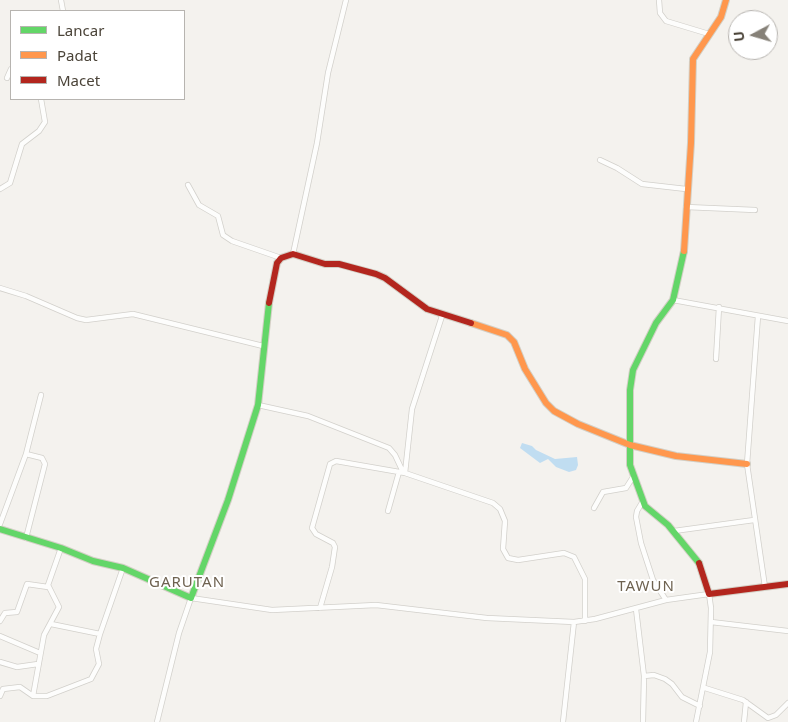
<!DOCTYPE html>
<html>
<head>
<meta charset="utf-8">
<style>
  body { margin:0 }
  #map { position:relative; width:788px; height:722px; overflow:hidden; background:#f4f2ee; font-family:"Noto Sans",sans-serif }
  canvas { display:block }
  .legend { position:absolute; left:10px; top:10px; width:175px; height:90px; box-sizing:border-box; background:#fff; border:1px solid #b7b4b0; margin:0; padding:6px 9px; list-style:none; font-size:15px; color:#4b4439 }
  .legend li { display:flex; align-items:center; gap:10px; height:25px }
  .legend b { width:25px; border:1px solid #b7b4b0 }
  .north { position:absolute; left:728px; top:10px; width:50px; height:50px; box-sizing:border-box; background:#fff; border:1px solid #b7b4b0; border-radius:50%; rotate:264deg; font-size:14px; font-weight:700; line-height:20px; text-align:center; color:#4b4439 }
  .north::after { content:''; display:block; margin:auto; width:18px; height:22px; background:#868178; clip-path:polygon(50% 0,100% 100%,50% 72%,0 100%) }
</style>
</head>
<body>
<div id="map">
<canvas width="788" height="722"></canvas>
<ul class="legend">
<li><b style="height:6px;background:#63d668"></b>Lancar</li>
<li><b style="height:6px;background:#ff974d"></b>Padat</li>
<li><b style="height:6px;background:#b3261e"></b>Macet</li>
</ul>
<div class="north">U</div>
</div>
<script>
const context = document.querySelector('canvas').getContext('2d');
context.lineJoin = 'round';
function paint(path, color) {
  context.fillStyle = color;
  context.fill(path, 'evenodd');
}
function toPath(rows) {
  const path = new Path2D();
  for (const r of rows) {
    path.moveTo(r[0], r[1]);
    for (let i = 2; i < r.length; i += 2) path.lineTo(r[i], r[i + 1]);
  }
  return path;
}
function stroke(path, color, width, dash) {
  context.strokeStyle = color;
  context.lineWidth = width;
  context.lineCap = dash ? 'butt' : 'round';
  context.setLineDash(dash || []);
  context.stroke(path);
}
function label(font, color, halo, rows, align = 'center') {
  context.font = font + ' "Noto Sans",sans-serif';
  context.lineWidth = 4;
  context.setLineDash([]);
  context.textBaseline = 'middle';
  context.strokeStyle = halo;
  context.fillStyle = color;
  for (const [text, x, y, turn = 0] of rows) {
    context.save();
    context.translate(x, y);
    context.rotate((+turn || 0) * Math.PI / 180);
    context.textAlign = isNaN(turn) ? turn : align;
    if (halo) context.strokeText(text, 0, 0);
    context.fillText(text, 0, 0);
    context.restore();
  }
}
const water = toPath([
  [522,443,532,446,536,450,555,459,577,457,578,465,576,470,569,472,556,467,548,459,540,463,520,448]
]);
const street = toPath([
  [61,0,63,11],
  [659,0,660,13,666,21,709,34],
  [7,78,11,69],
  [600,160,617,168,642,184,686,189],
  [188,185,199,205,218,216,223,235,232,241,281,258],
  [0,189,10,183,22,144,39,131,45,122,41,99],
  [686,207,755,210],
  [293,254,317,143,328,73,346,0],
  [0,288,26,296,77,318,86,320,133,314,263,346],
  [673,300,788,321],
  [758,316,747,464,765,587],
  [716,359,719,307],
  [258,405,308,416,389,448,395,455,403,472],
  [405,473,412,409,442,316],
  [643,501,637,511,636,517,641,543,653,580,666,600],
  [594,508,603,492,626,488,633,477],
  [388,511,399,472],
  [0,524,26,454,41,395],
  [674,531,754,520],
  [26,538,45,464,42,458,26,454],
  [320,608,332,567,335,547,333,543,316,534,312,528,330,464,336,461,405,473,493,503,500,509,505,521,503,549,508,558,518,560,564,553,574,557,585,579,585,621],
  [636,609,644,676,643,722],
  [0,621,5,613,17,612,27,584,48,587],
  [711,622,788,631],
  [51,624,100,634,123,568],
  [0,636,40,653],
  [0,662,17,667,38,664],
  [644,676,654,675,665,679,672,684,682,697,700,706],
  [705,688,743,700,768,718,776,715,788,703],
  [0,696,3,689,20,687,33,696,47,696,91,679,99,664,96,649,100,634],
  [33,696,44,635,59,607,48,585,61,548],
  [157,722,179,633,191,598,272,610,376,605,487,618,574,622,595,619,666,600,709,594,711,608,710,652,696,722],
  [563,722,574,622],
  [744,722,746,702]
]);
const fast = toPath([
  [684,251,673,300,656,323,633,370,630,390,630,465,645,506,668,525,699,563],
  [0,529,61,548,93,561,123,568,191,598,228,500,258,405,269,303]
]);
const slow = toPath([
  [684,251,691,143,693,59,721,17,726,0],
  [471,323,507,335,514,342,525,369,546,403,554,411,578,424,630,445,676,456,747,464]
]);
const jam = toPath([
  [269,303,277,263,281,258,293,254,325,264,339,264,376,274,385,278,427,309,471,323],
  [699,563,709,594,788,584]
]);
const quarterNames = [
  ["GARUTAN",187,583],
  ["TAWUN",646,587]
];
paint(water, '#c0ddf1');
stroke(street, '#d2d0cb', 6);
stroke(fast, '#d3cfc5', 8);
stroke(slow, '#d3cfc5', 8);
stroke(jam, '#d3cfc5', 8);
stroke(street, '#fdfdfc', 4.5);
stroke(fast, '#63d668', 6);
stroke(slow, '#ff974d', 6);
stroke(jam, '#b3261e', 6);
context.letterSpacing = '1px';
label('15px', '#6e6250', '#fff', quarterNames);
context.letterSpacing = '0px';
</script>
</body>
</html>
